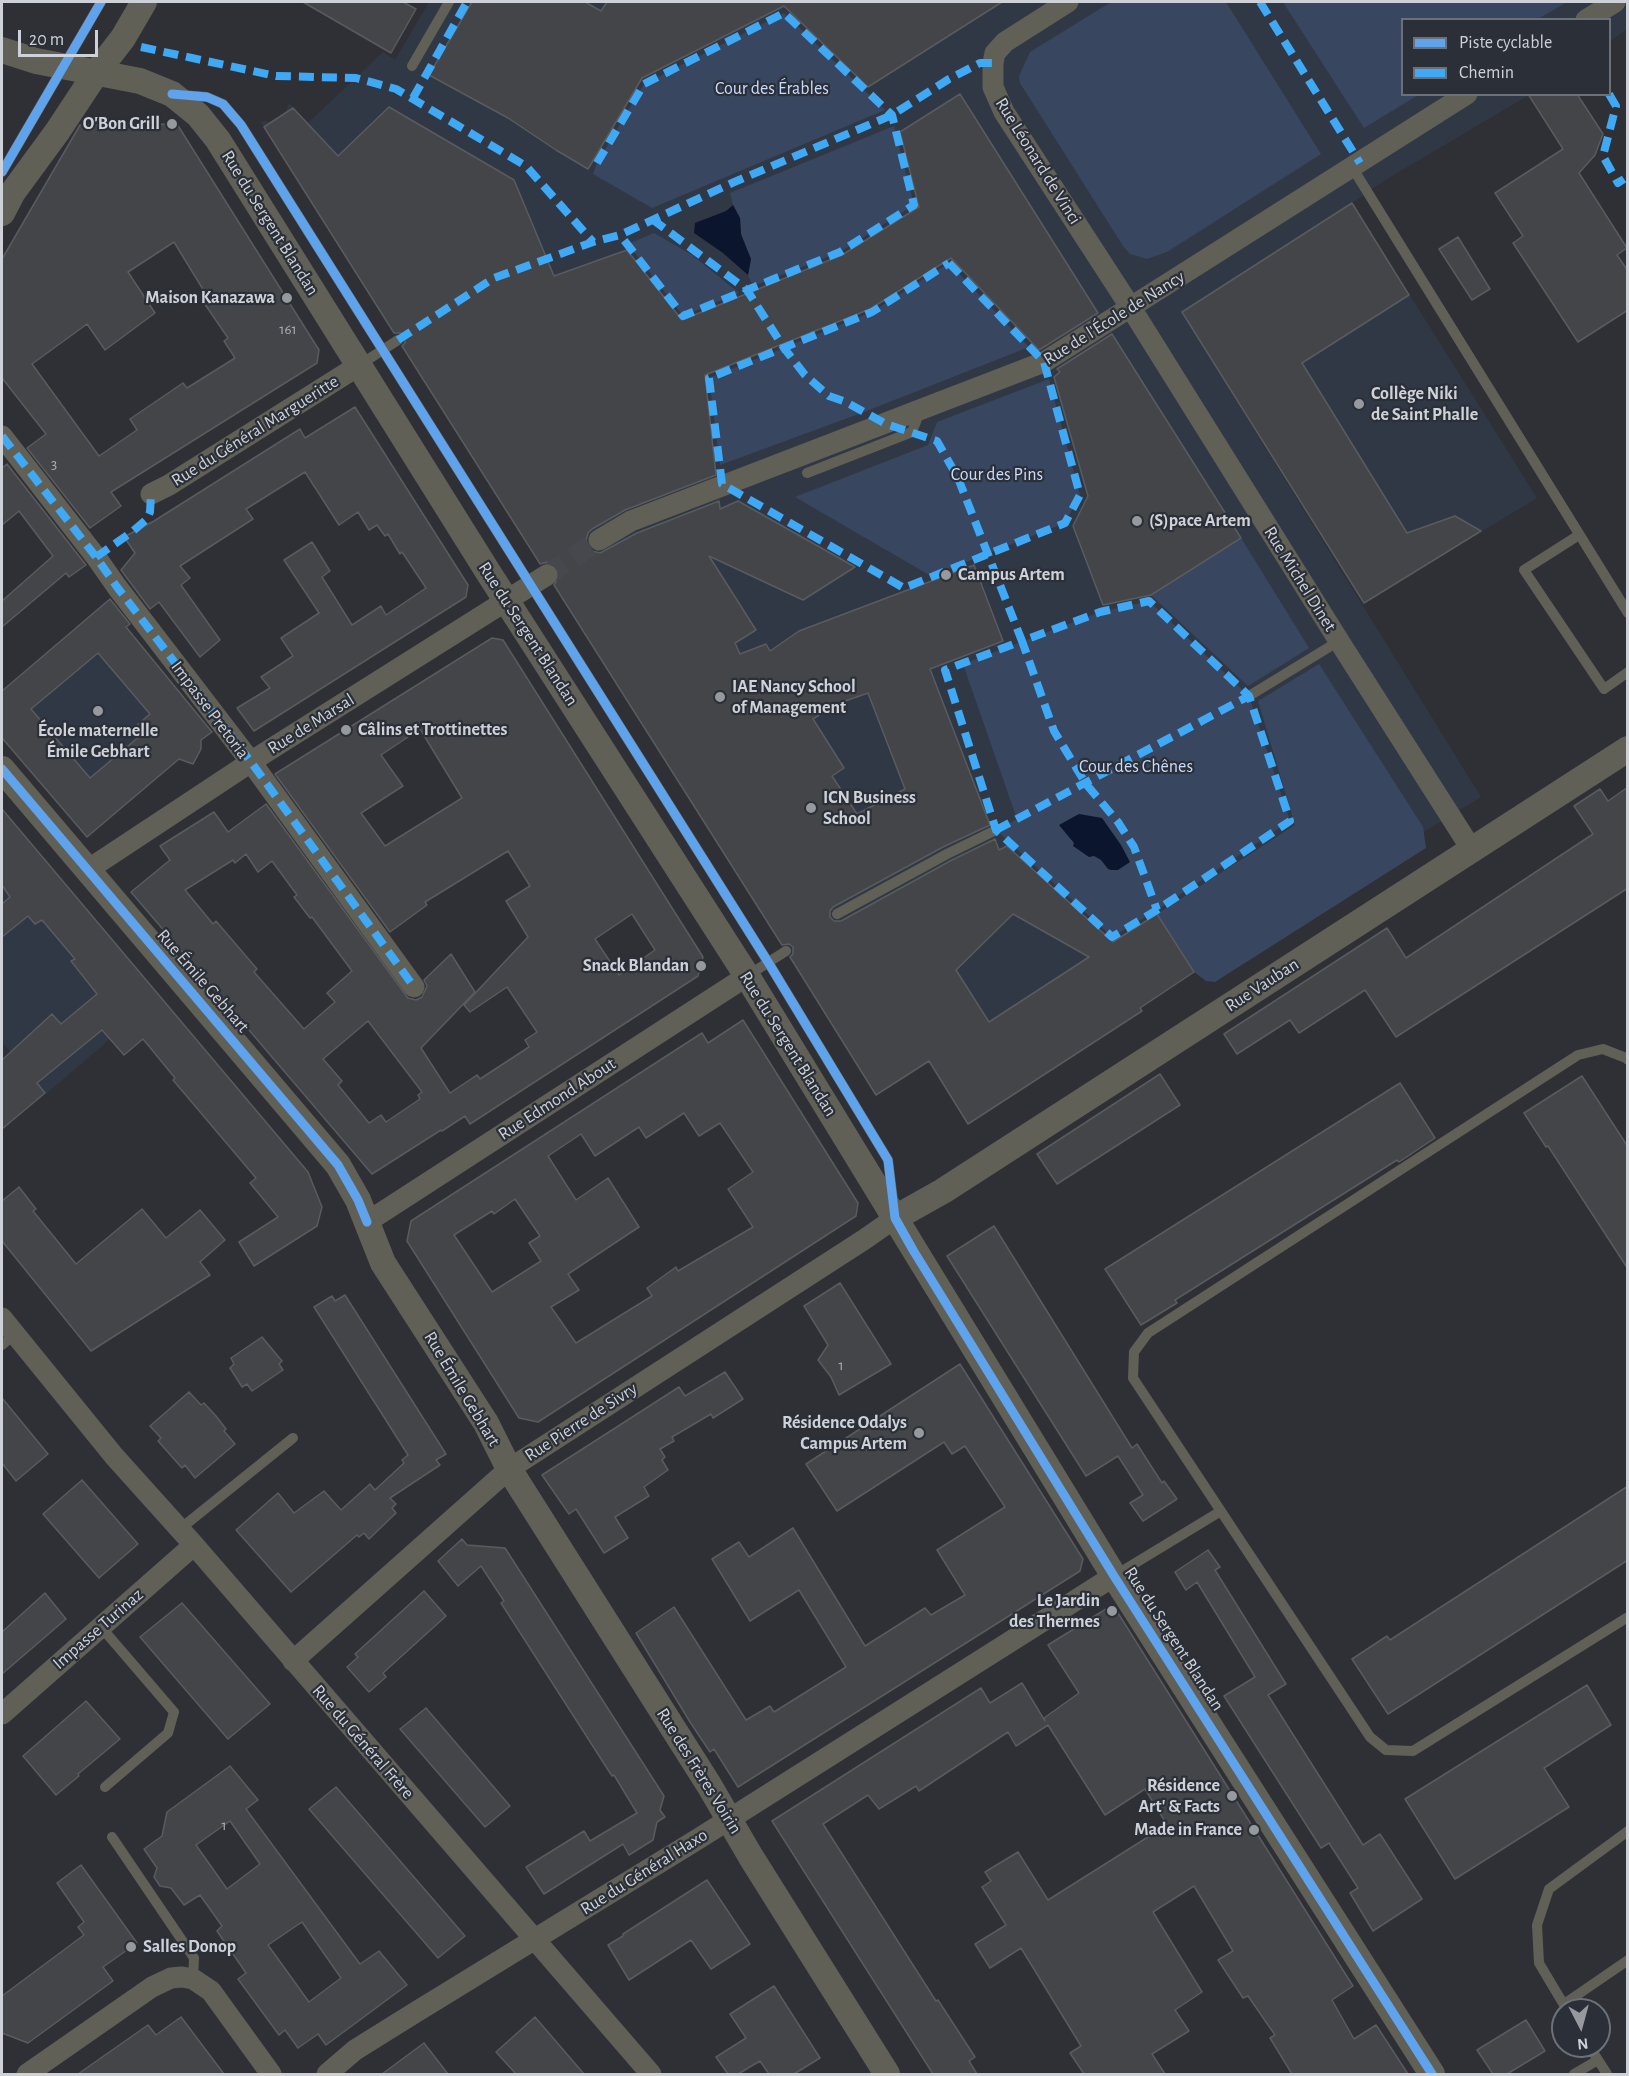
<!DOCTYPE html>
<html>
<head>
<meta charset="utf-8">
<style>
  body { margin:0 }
  #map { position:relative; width:1629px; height:2076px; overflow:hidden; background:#2e3035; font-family:"Alegreya Sans",sans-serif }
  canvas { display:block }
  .frame { position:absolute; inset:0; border:3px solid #ced1d7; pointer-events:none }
  .legend { position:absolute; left:1401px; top:18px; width:210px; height:78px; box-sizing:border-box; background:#2b2f38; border:2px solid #6c7078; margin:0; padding:8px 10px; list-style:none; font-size:18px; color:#ced1d7 }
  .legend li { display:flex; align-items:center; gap:12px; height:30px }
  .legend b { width:30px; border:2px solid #6c7078 }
  .north { position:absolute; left:1551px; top:1998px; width:60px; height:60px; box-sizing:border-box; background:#2b2f38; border:2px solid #6c7078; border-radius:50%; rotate:174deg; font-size:16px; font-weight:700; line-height:24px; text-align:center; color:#ced1d7 }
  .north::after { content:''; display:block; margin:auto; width:21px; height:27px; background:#96999e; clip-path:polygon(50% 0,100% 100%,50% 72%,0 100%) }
  .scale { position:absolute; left:18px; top:30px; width:80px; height:27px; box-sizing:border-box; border:3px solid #ced1d7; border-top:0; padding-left:8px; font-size:18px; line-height:21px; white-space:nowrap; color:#ced1d7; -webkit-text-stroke:4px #2b2f38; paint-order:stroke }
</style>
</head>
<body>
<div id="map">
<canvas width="1629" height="2076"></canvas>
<div class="frame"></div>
<ul class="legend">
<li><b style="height:8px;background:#60a3ed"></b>Piste cyclable</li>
<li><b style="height:8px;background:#3fa9f5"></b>Chemin</li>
</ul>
<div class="north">N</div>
<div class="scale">20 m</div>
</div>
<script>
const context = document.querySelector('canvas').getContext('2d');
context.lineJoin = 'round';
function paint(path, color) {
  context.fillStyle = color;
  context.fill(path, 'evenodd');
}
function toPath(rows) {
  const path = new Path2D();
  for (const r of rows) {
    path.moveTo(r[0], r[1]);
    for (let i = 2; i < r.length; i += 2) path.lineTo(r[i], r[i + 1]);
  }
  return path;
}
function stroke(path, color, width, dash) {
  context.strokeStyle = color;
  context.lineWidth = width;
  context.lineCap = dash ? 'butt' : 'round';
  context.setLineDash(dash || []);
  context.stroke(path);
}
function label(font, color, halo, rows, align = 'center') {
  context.font = font + ' "Alegreya Sans",sans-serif';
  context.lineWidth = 4.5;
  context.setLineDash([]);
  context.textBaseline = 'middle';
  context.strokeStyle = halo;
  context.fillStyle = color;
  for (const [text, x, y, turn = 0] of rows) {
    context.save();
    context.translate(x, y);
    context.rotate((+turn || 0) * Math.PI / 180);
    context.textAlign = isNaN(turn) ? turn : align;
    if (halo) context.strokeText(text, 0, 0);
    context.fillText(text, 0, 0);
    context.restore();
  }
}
const built = toPath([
  [429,2,1627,2,1627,29,1610,41,1610,20,1402,20,1402,94,1529,95,1387,179,1352,203,1537,498,1364,603,1227,386,1481,797,1194,972,1140,1008,1142,1011,968,1124,929,1061,876,1095,260,121,271,122,285,113,289,103,308,123,383,52,395,60],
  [105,602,212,731,201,740,201,749,193,764,179,759,87,837,2,738,2,691],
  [2,810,160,996,46,1094,2,1042]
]);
const green = toPath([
  [1111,2,1226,2,1321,154,1167,252,1147,259,1130,254,1123,246,1020,83,1019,76,1030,52],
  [1283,2,1567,2,1538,19,1402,20,1402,94,1418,95,1364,128],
  [784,13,885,110,652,208,593,174,597,163,644,84],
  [894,126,914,205,840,252,759,284,751,282,748,275,751,259,743,243,741,234,740,218,733,205,730,193],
  [654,233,692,255,739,293,683,316,628,244],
  [949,263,1029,347,864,412,720,465,709,378,872,312],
  [1049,379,1080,495,1065,523,931,576,795,497,928,445,937,422],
  [1241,538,1309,648,1248,686,1151,595],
  [1149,601,1249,696,1290,821,1157,910,1112,937,996,830,1017,819,963,664,1100,612],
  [1319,664,1423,827,1426,848,1215,982,1206,981,1194,972,1157,914,1295,825,1258,701]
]);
const water = toPath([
  [733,205,740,218,741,234,751,259,748,275,723,253,694,233,695,223,726,211],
  [1079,814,1102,818,1121,845,1130,862,1118,870,1111,870,1108,869,1101,860,1094,856,1089,857,1073,846,1074,843,1059,825]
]);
const building = toPath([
  [303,2,403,2,416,9,391,53,303,2],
  [472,2,585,2,601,11,607,2,1002,2,868,87,784,6,642,78,588,169,556,150,508,118,429,75,472,2],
  [960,94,1098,313,1039,350,951,258,870,309,705,375,716,475,625,510,592,529,588,533,586,540,588,546,592,551,600,553,637,533,719,501,720,509,738,501,855,567,803,600,709,556,756,630,735,643,740,654,766,644,770,651,799,631,974,565,1003,641,930,669,990,825,943,847,833,907,830,911,830,917,834,921,841,921,950,861,995,839,999,850,1007,846,1113,942,1157,914,1194,972,1140,1008,1142,1011,968,1124,929,1061,876,1095,790,957,793,954,793,947,789,944,782,945,554,585,560,575,557,568,547,562,540,564,537,559,402,346,405,343,405,336,401,333,394,333,264,127,293,108,338,156,389,107,514,180,554,276,627,250,682,320,842,255,919,207,900,132,960,94],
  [868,693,905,789,857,814,832,776,844,768,813,719,837,704,868,693],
  [1013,914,1089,957,989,1022,956,970,1013,914],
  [1528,94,1577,94,1603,134,1595,155,1579,173,1627,248,1617,255,1628,271,1628,310,1578,342,1513,243,1523,236,1495,193,1563,149,1528,94],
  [177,124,319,350,317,363,111,492,121,506,90,528,27,448,46,434,2,378,2,259,80,125,177,124],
  [174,242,207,296,202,300,228,338,224,341,235,358,187,388,183,383,130,419,137,430,99,456,32,364,87,324,105,350,155,313,128,272,174,242],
  [1352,203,1409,295,1302,363,1407,533,1455,516,1481,531,1364,603,1182,312,1352,203],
  [1458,237,1490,289,1472,300,1439,249,1458,237],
  [1112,334,1241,538,1151,595,1103,605,1073,526,1088,496,1054,377,1060,372,1057,369,1112,334],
  [355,407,468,585,466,597,254,731,237,708,270,688,261,677,293,656,281,638,319,613,284,560,312,542,330,571,322,577,352,625,381,606,386,615,426,588,402,552,400,554,388,534,385,536,377,525,369,530,358,512,339,525,305,472,246,509,253,519,180,566,190,578,181,585,220,640,200,657,159,602,150,609,121,570,135,553,124,537,154,521,300,429,305,438,355,407],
  [7,464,86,565,69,577,66,573,2,627,2,601,53,556,19,511,2,525,2,468,7,464],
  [110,599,130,624,126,627,212,732,201,740,201,749,193,764,179,759,87,837,2,738,2,691,110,599],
  [98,653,150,714,135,727,141,735,90,778,31,709,98,653],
  [492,638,503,640,703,957,701,966,698,976,470,1124,465,1116,442,1131,441,1130,372,1174,131,892,170,860,160,846,214,812,228,832,266,804,408,998,416,1000,422,997,427,986,424,980,451,954,475,992,421,1048,450,1093,477,1075,480,1079,529,1047,525,1040,537,1032,507,987,470,1012,464,1005,528,937,506,901,530,886,508,851,425,902,427,905,390,932,275,774,492,638],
  [420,729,462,798,385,846,361,813,403,786,381,755,420,729],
  [246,854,258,872,272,861,297,895,294,897,310,918,312,917,352,971,327,993,335,1002,304,1029,254,972,257,969,216,921,213,924,185,890,233,860,235,863,246,854],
  [632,914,655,950,619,975,595,939,632,914],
  [368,1021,422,1092,418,1095,420,1099,386,1122,381,1115,369,1123,338,1085,342,1081,323,1059,368,1021],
  [1628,787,1628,888,1396,1037,1365,990,1299,1033,1290,1020,1237,1054,1224,1034,1387,928,1406,958,1593,834,1574,806,1600,789,1608,801,1628,787],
  [2,809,308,1172,322,1207,317,1226,254,1266,239,1242,278,1217,250,1183,256,1178,173,1080,175,1078,143,1039,124,1055,102,1030,37,1083,45,1093,2,1129,2,1060,52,1014,61,1024,97,994,71,961,75,959,42,920,35,924,28,916,2,937,2,904,10,897,2,885,2,809],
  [743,1020,858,1203,856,1216,538,1422,519,1418,407,1241,411,1221,702,1033,708,1043,743,1020],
  [684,1113,699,1136,720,1123,753,1172,728,1189,753,1227,678,1271,676,1267,647,1288,652,1296,576,1343,551,1307,579,1290,568,1274,639,1227,608,1178,576,1200,548,1156,581,1134,595,1156,639,1127,646,1138,684,1113],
  [515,1199,540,1236,529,1243,541,1261,492,1292,454,1235,492,1211,494,1214,515,1199],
  [1160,1074,1180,1105,1057,1184,1037,1154,1160,1074],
  [1582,1076,1628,1147,1628,1269,1548,1146,1546,1147,1524,1113,1582,1076],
  [1400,1083,1435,1138,1399,1162,1397,1160,1175,1300,1177,1303,1141,1325,1105,1269,1400,1083],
  [19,1187,36,1209,33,1211,76,1264,142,1209,166,1238,200,1210,225,1240,200,1262,210,1275,91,1351,2,1241,2,1201,19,1187],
  [994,1226,1132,1448,1137,1444,1162,1483,1164,1481,1177,1499,1143,1521,1130,1503,1143,1495,1118,1456,1086,1476,947,1256,994,1226],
  [840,1283,891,1364,839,1395,831,1377,818,1360,828,1345,804,1306,840,1283],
  [345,1295,446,1454,436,1460,440,1465,390,1498,396,1504,392,1508,396,1513,369,1539,364,1533,359,1537,357,1535,291,1592,236,1530,278,1493,294,1513,324,1491,341,1510,370,1484,375,1490,404,1463,402,1460,408,1455,314,1307,332,1296,335,1301,345,1295],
  [262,1337,282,1361,279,1364,283,1370,252,1391,247,1384,242,1387,230,1368,234,1364,231,1358,262,1337],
  [960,1364,1083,1559,1080,1571,738,1787,714,1749,710,1752,690,1722,636,1633,674,1607,746,1720,770,1706,774,1712,846,1667,799,1590,750,1621,712,1559,739,1542,749,1557,793,1528,865,1646,925,1608,931,1615,965,1595,937,1550,1005,1507,965,1446,952,1454,944,1442,837,1511,806,1464,960,1364],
  [725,1372,743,1399,713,1418,711,1414,672,1437,674,1441,660,1449,665,1457,662,1460,668,1470,644,1487,649,1496,615,1517,628,1538,604,1553,576,1509,569,1514,542,1475,679,1387,685,1396,725,1372],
  [189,1392,201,1405,204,1403,216,1416,226,1429,224,1431,235,1444,195,1478,185,1465,182,1468,158,1441,161,1438,150,1426,189,1392],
  [2,1398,48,1454,16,1481,2,1463,2,1398],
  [82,1480,138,1544,99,1578,43,1514,82,1480],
  [1628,1486,1628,1560,1388,1714,1352,1659,1387,1636,1390,1640,1628,1486],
  [462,1539,467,1545,505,1548,664,1796,660,1810,665,1817,657,1822,653,1840,629,1855,623,1844,544,1894,526,1867,584,1831,590,1841,637,1813,614,1775,612,1776,501,1603,504,1601,481,1566,458,1586,438,1561,462,1539],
  [1208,1550,1220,1567,1215,1570,1286,1684,1268,1695,1363,1845,1380,1834,1422,1899,1373,1931,1350,1893,1358,1888,1329,1843,1321,1848,1224,1696,1255,1677,1197,1582,1186,1590,1175,1572,1208,1550],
  [424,1591,446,1616,383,1673,386,1677,369,1692,347,1667,358,1657,355,1654,424,1591],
  [45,1593,66,1619,2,1674,2,1632,45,1593],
  [182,1603,270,1704,228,1739,140,1637,182,1603],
  [1106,1609,1118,1613,1353,1986,1332,2000,1354,2039,1376,2025,1408,2074,1292,2074,1270,2038,1275,2035,1248,1996,1243,1998,1218,1960,1233,1951,1194,1886,1153,1912,1202,1992,1175,2010,1189,2031,1152,2054,1165,2074,1084,2074,1070,2053,1081,2046,1021,1948,990,1968,975,1944,1006,1925,982,1887,991,1881,985,1872,1018,1852,1048,1900,1167,1825,1145,1789,1105,1815,1048,1725,1016,1746,1008,1732,919,1791,916,1786,879,1809,868,1795,823,1824,936,2001,938,2000,975,2057,969,2061,977,2074,933,2074,772,1821,981,1688,990,1703,1022,1683,1045,1721,1044,1718,1079,1693,1048,1645,1106,1609],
  [1587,1685,1611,1725,1544,1768,1569,1807,1455,1879,1405,1799,1587,1685],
  [86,1701,120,1739,78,1774,79,1776,56,1795,23,1756,86,1701],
  [426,1708,510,1806,485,1827,400,1729,426,1708],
  [230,1766,258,1800,246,1809,360,1964,379,1951,407,1985,326,2045,318,2034,298,2048,285,2030,279,2035,238,1979,246,1973,217,1931,222,1926,200,1895,184,1905,171,1888,160,1886,154,1877,157,1868,144,1849,162,1836,167,1812,230,1766],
  [230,1821,260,1864,227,1889,196,1845,230,1821],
  [302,1922,341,1978,309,2002,268,1945,302,1922],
  [336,1787,465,1936,438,1958,309,1809,336,1787],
  [81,1865,137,1943,103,1967,113,1981,28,2043,2,2033,2,1996,84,1935,78,1927,84,1922,57,1883,81,1865],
  [707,1880,750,1944,711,1969,691,1940,629,1980,608,1945,623,1936,623,1934,707,1880],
  [774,1986,820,2058,794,2074,769,2074,760,2061,738,2074,728,2074,716,2057,746,2038,730,2014,774,1986],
  [181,2017,224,2074,78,2074,148,2025,156,2035,181,2017],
  [535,2017,584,2074,516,2074,496,2052,535,2017],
  [1526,2020,1545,2051,1507,2074,1493,2074,1477,2050,1526,2020],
  [424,2043,448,2074,382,2074,424,2043]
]);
const minorTunnel = toPath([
  [547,575,599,540]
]);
const service = toPath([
  [412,66,449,2],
  [182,95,207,97,223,104,241,125,768,962,888,1160,893,1200],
  [1352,167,1628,613],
  [2,172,101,2],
  [358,366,398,340],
  [807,473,912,432,920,411],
  [1579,535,1524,570,1604,689,1628,672],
  [1249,696,1339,641],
  [837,914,947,854,996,830],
  [747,976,786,951],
  [1628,1060,1626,1058,1603,1049,1578,1055,1148,1333,1134,1352,1133,1378,1370,1737,1386,1750,1413,1751,1628,1617],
  [2,1345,15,1334],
  [180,1529,293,1438],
  [1114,1576,1221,1511],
  [101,1627,174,1712,168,1733,105,1787],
  [112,1837,194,1958,193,1979],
  [1564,2004,1628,1960],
  [1567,2010,1539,1963,1537,1925,1549,1889,1628,1831],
  [1589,2046,1607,2074],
  [1574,2074,1598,2060]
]);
const minor = toPath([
  [1068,2,1005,42,995,53,993,63,993,87,1004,112,1131,308,1339,641,1472,850],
  [1586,20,1615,2],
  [2,436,96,557,117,587,251,762,414,987],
  [151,494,169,485,358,366],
  [599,540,631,521,1044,362,1467,94],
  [86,871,263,754,547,575],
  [367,1222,747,976],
  [2,1318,114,1456,194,1545,651,2074],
  [293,1661,509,1469,865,1239,895,1218],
  [2,1714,194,1545],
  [27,2074,152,1987,171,1978,182,1977,193,1979,211,1991,271,2074],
  [327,2074,355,2050,416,2012,698,1839,1114,1576]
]);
const tertiary = toPath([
  [2,50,36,61,140,81,172,94,198,115,218,140,488,572,747,976,1114,1576,1432,2074],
  [2,213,13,192,57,132,96,73,123,38,144,2],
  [2,769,338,1165,358,1200,383,1263,486,1423,509,1469,709,1785,751,1857,887,2074],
  [895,1218,943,1191,1628,749]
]);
const quiet = toPath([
  [1260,2,1360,163],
  [141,47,276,76,356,78,396,89,526,166,593,242],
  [1609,94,1616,106,1603,156,1618,183,1624,179],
  [413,98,467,2],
  [597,163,644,84,784,13,892,115,914,205,840,252,683,316,620,235],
  [652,219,747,290,784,348,805,375,829,396,846,402,886,424,937,441,958,478,1022,641,1100,612,1149,601,1249,696,1290,821,1157,910,1112,937,996,830,945,670,1022,641,1054,731,1086,784,1118,822,1134,847,1157,910],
  [949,263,1044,362,1080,495,1065,523,904,588,722,484,709,378,872,312,949,263],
  [398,340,494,278,593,242,620,235,732,183,892,115,949,79,980,63,993,63],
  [2,436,96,557,117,587,251,762,414,987],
  [96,557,132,532,147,519,150,512,151,494],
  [996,830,1249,696]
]);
const cycleway = toPath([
  [172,94,207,97,223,104,241,125,768,962,888,1160,895,1218,913,1250,1114,1576,1432,2074],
  [2,172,101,2],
  [2,769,338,1165,358,1200,367,1222]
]);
const markers = [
  [172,124,6,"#96999e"],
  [287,298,6,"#96999e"],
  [1359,404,6,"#96999e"],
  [1137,521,6,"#96999e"],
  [946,575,6,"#96999e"],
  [720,697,6,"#96999e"],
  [98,711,6,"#96999e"],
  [346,730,6,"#96999e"],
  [811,808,6,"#96999e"],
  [701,966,6,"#96999e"],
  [919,1433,6,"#96999e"],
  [1112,1611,6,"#96999e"],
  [1232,1796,6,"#96999e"],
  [1254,1830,6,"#96999e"],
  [131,1947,6,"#96999e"]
];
const numberNames = [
  ["161",288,329],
  ["3",54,464],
  ["1",841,1365],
  ["1",224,1825]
];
const parkNames = [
  ["Cour des Érables",772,89],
  ["Cour des Pins",997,475],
  ["Cour des Chênes",1136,767]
];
const poiNames = [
  ["O'Bon Grill",160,124],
  ["Maison Kanazawa",275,298],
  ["Collège Niki",1371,394,"left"],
  ["de Saint Phalle",1371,415,"left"],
  ["(S)pace Artem",1149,521,"left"],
  ["Campus Artem",958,575,"left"],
  ["IAE Nancy School",732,687,"left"],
  ["of Management",732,708,"left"],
  ["Câlins et Trottinettes",358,730,"left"],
  ["École maternelle",98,731,"center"],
  ["Émile Gebhart",98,752,"center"],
  ["ICN Business",823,798,"left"],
  ["School",823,819,"left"],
  ["Snack Blandan",689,966],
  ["Résidence Odalys",907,1423],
  ["Campus Artem",907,1444],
  ["Le Jardin",1100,1601],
  ["des Thermes",1100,1622],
  ["Résidence",1220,1786],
  ["Art' & Facts",1220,1807],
  ["Made in France",1242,1830],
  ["Salles Donop",143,1947,"left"]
];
const streetNames = [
  ["Rue Léonard de Vinci",1038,161,58],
  ["Rue du Sergent Blandan",270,223,58],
  ["Rue de l'École de Nancy",1114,318,-32],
  ["Rue du Général Margueritte",255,431,-32],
  ["Rue Michel Dinet",1300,579,58],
  ["Rue du Sergent Blandan",528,634,57],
  ["Impasse Pretoria",210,710,53],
  ["Rue de Marsal",311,724,-32],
  ["Rue Émile Gebhart",203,981,49],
  ["Rue Vauban",1262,985,-33],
  ["Rue du Sergent Blandan",788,1044,58],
  ["Rue Edmond About",557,1099,-33],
  ["Rue Émile Gebhart",462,1389,59],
  ["Rue Pierre de Sivry",581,1422,-33],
  ["Impasse Turinaz",98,1629,-41],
  ["Rue du Sergent Blandan",1174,1639,57],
  ["Rue du Général Frère",363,1742,49],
  ["Rue des Frères Voirin",699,1771,58],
  ["Rue du Général Haxo",644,1872,-32]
];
paint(built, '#313845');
paint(green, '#38465f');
paint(water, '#0b152d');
paint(building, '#434549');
stroke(building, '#595b5f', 1.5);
stroke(minorTunnel, '#46484d', 21, [21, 10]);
stroke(service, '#616057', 10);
stroke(minor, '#616057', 21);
stroke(tertiary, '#616057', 26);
stroke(quiet, '#3fa9f5', 8, [15, 8]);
stroke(cycleway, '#60a3ed', 9);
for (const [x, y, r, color] of markers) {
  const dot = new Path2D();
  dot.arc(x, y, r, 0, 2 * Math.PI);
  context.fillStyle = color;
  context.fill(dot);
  stroke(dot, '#2b2f38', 2);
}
label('15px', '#abaeb4', null, numberNames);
label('18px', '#c9dbfd', '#2b2f38', parkNames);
label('bold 18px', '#ced1d7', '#2b2f38', poiNames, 'right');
label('18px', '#ced1d7', '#2b2f38', streetNames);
</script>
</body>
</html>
